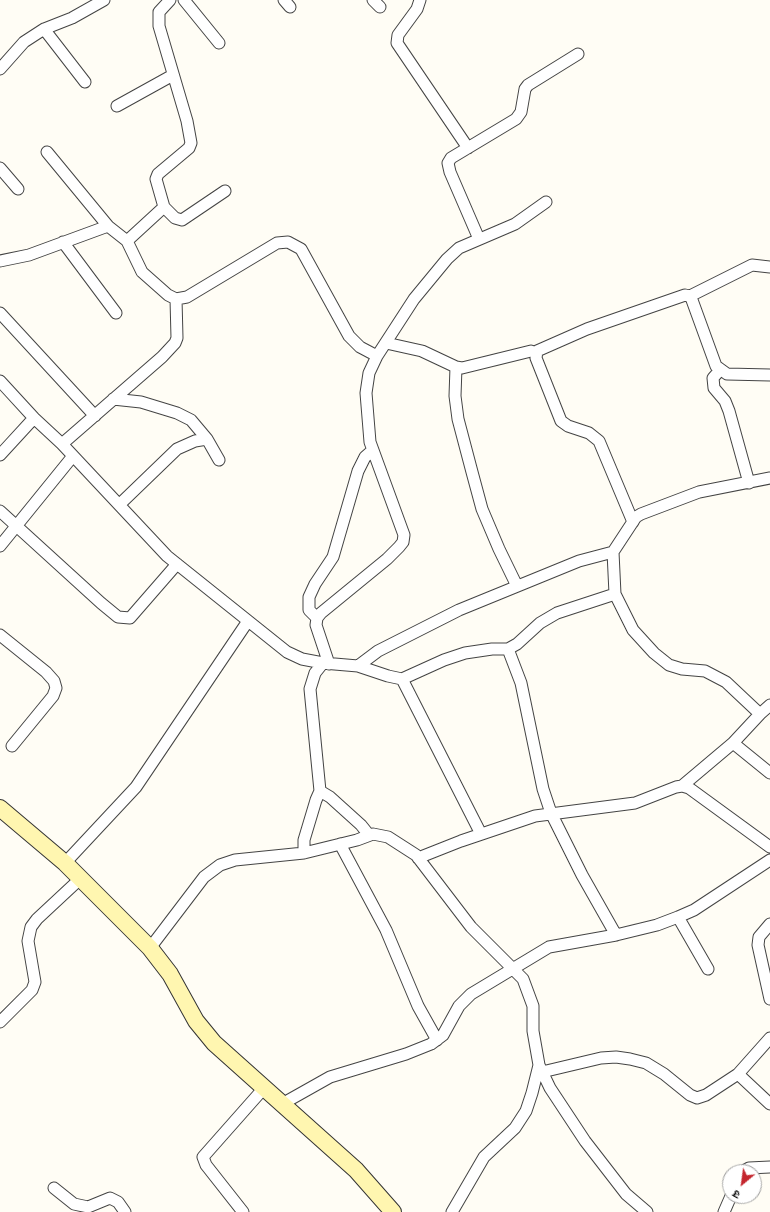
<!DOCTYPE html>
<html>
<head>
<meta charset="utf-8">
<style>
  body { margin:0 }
  #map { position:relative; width:770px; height:1212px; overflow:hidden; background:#fffdf5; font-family:Georgia,"Noto Sans Devanagari",serif }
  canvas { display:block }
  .north { position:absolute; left:722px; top:1164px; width:40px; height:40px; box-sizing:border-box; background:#fff; border:1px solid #a0a0a0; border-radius:50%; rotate:209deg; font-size:11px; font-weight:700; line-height:16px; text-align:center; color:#111 }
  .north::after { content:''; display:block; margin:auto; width:14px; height:18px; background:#c4262e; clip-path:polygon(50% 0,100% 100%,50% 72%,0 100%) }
</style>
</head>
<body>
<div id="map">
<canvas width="770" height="1212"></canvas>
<div class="north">उ</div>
</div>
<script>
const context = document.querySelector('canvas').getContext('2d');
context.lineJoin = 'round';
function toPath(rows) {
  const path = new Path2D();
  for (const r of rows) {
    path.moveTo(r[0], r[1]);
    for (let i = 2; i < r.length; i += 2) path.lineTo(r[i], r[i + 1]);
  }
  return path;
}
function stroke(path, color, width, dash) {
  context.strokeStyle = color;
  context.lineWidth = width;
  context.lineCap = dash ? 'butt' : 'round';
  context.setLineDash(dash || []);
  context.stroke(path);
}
const street = toPath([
  [184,0,219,43],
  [284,0,290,7],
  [373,0,380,7],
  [420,0,417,9,398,35,397,43,468,148],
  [44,29,85,82],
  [0,69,24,42,44,29,72,18,104,0],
  [117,106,173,75],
  [47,152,108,226],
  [0,168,18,189],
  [164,207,175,218,182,220,225,191],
  [479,239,450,172,448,163,451,158,516,119,521,112,525,89,528,85,578,54],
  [127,241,164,207,156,179,158,174,189,148,191,143,187,121,159,26,159,12,170,0],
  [63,242,116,313],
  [0,261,29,255,108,226,127,241,142,272,168,295,176,299,187,297,277,243,288,242,301,249,349,336,360,347,377,356,369,373,366,393,370,442,404,535,403,542,399,547,387,559,321,613,317,618,316,625,329,664],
  [690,296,752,265,770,267],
  [0,313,95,416],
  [386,343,422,351,456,367,462,368,531,351,536,353],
  [377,356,414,299,447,259,459,248,515,224,546,202],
  [456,367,455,396,458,419,472,472,482,509,499,549,517,586],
  [720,370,713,378,714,388,725,401,729,411,749,483],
  [0,381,34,418,62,444,167,556,287,652,302,659,323,663,358,666,388,676,402,679,444,660,465,653,492,649,508,649,517,644,540,623,557,613,615,594],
  [113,399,141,402,177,413,191,420,207,439,219,460],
  [62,444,162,357,175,343,177,338,176,299],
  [0,455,34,418],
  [770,478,699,492,641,514,636,517,613,552,615,594,633,630,654,653,669,665,682,669,705,671,726,682,760,714,770,705],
  [120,504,177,449,195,441,207,439],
  [0,511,101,603,118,617,130,618,177,564],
  [633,522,599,441,589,433,568,426,561,421,536,358,537,351,587,329,685,295,690,296,692,300,716,366,727,374,770,375],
  [0,546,73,456],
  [317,618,309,610,309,597,315,584,333,557,358,471,365,457,373,450],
  [0,635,46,672,54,681,56,688,53,696,12,746],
  [508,649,521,683,543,789,551,813,582,875,616,935],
  [323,663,315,673,310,689,320,791,330,797,361,825,369,835],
  [358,666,378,651,459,610,579,561,613,552],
  [402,679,481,834],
  [733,743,770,773],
  [682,786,733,743,760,714],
  [340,844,386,930,418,1006,437,1040],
  [304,853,304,840,316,800,320,791],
  [418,858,461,841,535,816,635,803,676,787,682,786,689,788,770,847],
  [65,863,136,787,248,621],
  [678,917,708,969],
  [770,924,759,937,758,945,770,999],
  [150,948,204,877,220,865,235,860,304,853,357,840,373,834,388,837,416,855,471,927,523,979,533,1006,533,1031,539,1065,550,1088,585,1141,626,1194,647,1212],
  [0,1022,32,990,35,982,28,941,31,927,37,919,81,878],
  [542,1072,601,1058,616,1057,630,1059,646,1063,664,1074,690,1095,697,1098,706,1095,738,1074,770,1038],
  [738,1074,770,1104],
  [282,1104,330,1077,406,1054,431,1044,443,1035,459,1006,471,994,549,947,616,935,657,925,678,917,694,910,770,860],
  [742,1172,749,1168,770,1167],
  [54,1188,74,1204,88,1207,110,1198,118,1202,125,1212],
  [243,1212,206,1165,203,1157,264,1088],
  [452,1212,484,1157,515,1128,526,1111,532,1093,539,1065],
  [724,1212,731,1196]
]);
const secondary = toPath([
  [0,808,65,863,150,948,170,974,196,1021,214,1043,356,1170,393,1212]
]);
stroke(street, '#444', 13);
stroke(secondary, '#333', 18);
stroke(street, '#fff', 11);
stroke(secondary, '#fff6b0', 16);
</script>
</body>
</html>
